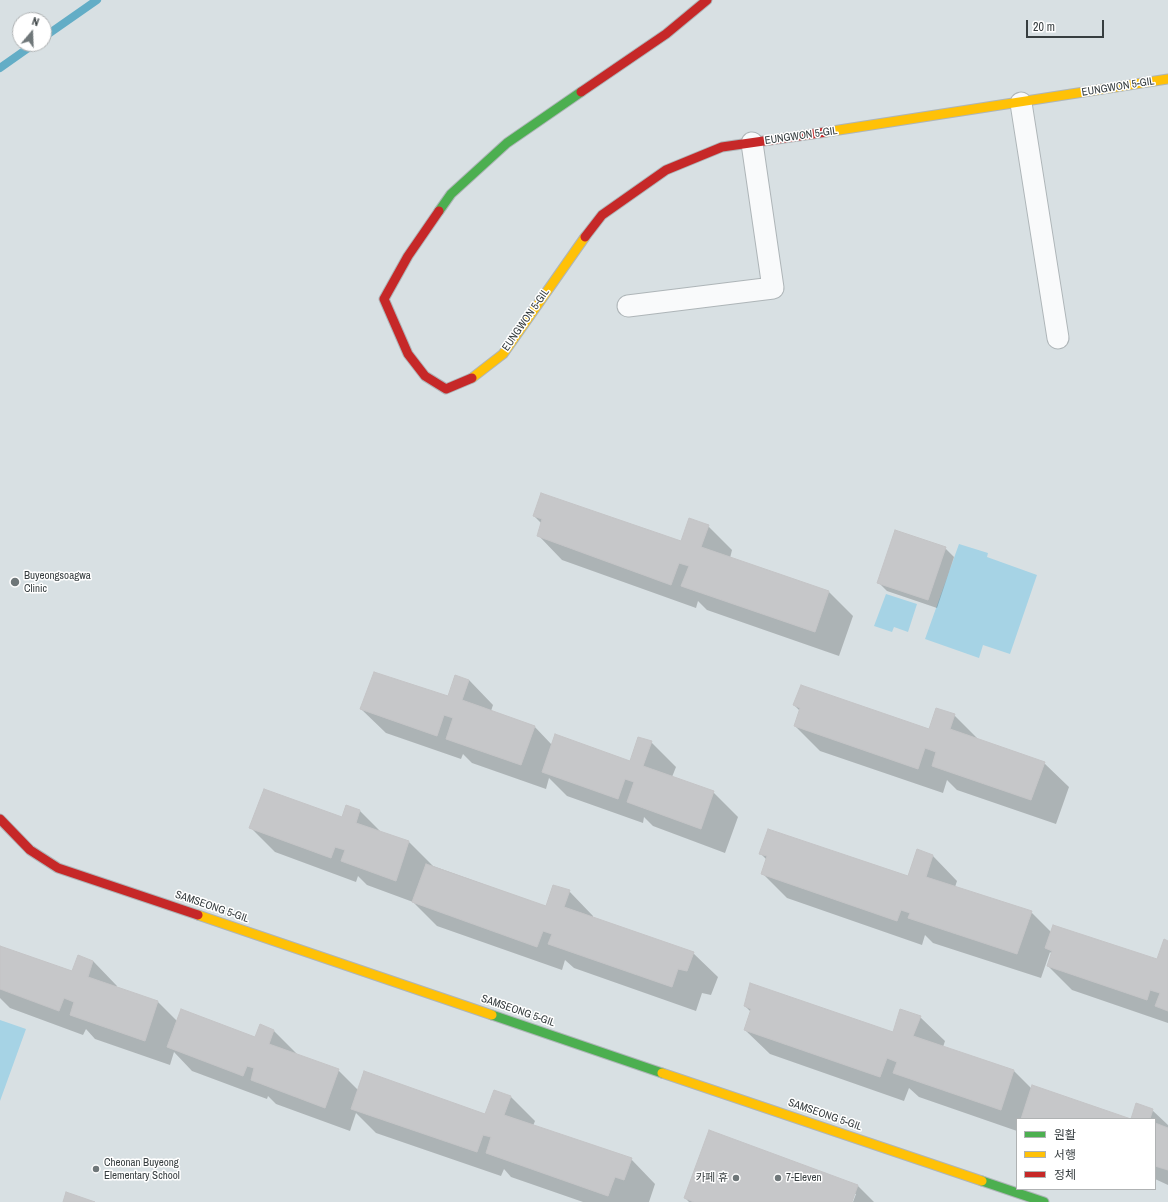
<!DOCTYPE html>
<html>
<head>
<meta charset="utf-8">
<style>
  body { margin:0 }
  #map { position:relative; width:1168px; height:1202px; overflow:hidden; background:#d8e0e3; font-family:"Archivo Narrow","Noto Sans KR",sans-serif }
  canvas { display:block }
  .legend { position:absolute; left:1016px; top:1118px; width:140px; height:72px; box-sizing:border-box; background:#fff; border:1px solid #afb2b3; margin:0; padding:5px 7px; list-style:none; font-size:12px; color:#373e40 }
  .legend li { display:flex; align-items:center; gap:8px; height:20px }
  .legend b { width:20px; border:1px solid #afb2b3 }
  .north { position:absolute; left:12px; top:12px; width:40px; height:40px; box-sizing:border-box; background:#fff; border:1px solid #afb2b3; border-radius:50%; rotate:19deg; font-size:11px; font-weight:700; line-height:16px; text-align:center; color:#373e40 }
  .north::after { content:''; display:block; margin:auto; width:14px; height:18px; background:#6f7779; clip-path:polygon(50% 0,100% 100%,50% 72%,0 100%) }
  .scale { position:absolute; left:1026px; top:20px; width:78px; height:18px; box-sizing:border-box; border:2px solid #373e40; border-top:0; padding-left:5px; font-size:12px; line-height:14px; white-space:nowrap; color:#373e40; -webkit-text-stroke:3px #fff; paint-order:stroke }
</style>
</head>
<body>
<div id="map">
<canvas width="1168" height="1202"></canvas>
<ul class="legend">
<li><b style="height:5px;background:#4caf50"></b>원활</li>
<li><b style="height:5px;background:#ffc107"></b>서행</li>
<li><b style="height:5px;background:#c62828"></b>정체</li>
</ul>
<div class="north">N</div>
<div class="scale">20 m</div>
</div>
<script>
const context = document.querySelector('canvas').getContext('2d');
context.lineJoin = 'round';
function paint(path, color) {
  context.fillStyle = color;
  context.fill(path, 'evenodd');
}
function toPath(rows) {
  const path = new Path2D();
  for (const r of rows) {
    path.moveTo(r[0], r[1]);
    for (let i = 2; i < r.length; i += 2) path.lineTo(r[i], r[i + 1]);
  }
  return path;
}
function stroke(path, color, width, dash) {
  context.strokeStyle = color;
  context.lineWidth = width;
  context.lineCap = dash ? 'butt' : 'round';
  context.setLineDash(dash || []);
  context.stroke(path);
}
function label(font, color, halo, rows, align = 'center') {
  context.font = font + ' "Archivo Narrow","Noto Sans KR",sans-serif';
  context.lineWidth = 3;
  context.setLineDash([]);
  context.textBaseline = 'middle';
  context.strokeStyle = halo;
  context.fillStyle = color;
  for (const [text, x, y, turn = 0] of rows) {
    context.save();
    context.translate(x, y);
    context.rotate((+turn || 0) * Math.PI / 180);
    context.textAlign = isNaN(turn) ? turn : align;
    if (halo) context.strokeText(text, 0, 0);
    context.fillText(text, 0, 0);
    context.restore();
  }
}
const green = toPath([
  [959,544,988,553,987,557,1037,575,1010,654,983,645,979,658,925,639],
  [886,594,917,604,908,632,894,627,892,632,874,626],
  [0,1020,26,1029,0,1101]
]);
const shadow = toPath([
  [534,516,681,543,708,526,732,550,730,558,829,592,853,616,839,656,707,610,698,601,696,608,562,560,538,535,542,524],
  [945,548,954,557,937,608,887,591,878,582],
  [469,680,493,705,491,711,534,726,552,745,630,762,651,742,676,767,672,777,713,792,738,817,725,853,653,826,644,817,643,823,567,796,549,778,546,789,472,763,463,754,461,759,386,733,361,709,449,697],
  [794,705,930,730,954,715,979,740,1044,763,1069,787,1056,824,957,790,947,780,943,793,820,751,795,726,800,711],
  [360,811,382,833,409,842,433,866,547,907,569,891,593,916,593,918,693,953,718,977,711,995,702,993,696,1011,574,968,565,960,562,970,437,926,413,902,367,885,358,876,356,882,275,852,251,828,343,819],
  [917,850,933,856,957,881,955,887,1031,912,1051,932,1158,960,1168,942,1168,1023,1072,990,1048,966,1052,954,1050,952,1041,978,933,943,925,935,922,945,787,898,762,873,767,860,760,853,908,877],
  [0,947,73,972,93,961,117,986,116,988,158,1002,178,1022,256,1038,261,1026,274,1031,298,1055,338,1070,358,1090,486,1115,510,1096,535,1121,533,1126,631,1159,655,1184,649,1202,583,1202,511,1177,504,1169,501,1176,376,1133,356,1113,350,1131,276,1104,268,1096,267,1099,192,1071,174,1052,170,1065,95,1039,86,1029,83,1035,10,1008,0,998],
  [745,1006,894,1033,920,1017,945,1041,943,1047,1014,1071,1032,1089,1128,1119,1017,1119,1017,1131,919,1097,909,1088,904,1101,770,1054,745,1030,751,1012],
  [1152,1110,1168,1125,1168,1185,1155,1179,1155,1119,1132,1119],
  [710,1131,858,1186,874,1202,853,1202,856,1194,854,1194,851,1202,689,1202,685,1198]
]);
const stream = toPath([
  [44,37,97,0],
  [0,68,34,44]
]);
const building = toPath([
  [541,493,681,541,689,518,709,525,701,547,829,591,815,632,681,586,689,566,679,563,671,585,537,536,542,519,533,516,541,493],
  [895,530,946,547,928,600,877,583,895,530],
  [374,672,448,696,455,675,469,680,462,700,535,726,521,765,446,739,453,718,444,715,437,736,360,709,374,672],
  [801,685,929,729,936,708,955,714,950,729,1045,762,1031,800,932,766,936,752,925,748,918,769,794,726,800,708,793,705,801,685],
  [555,734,630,761,638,737,652,741,643,766,714,791,701,829,627,802,634,782,625,779,618,799,542,772,555,734],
  [264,789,342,817,346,805,360,810,356,823,409,841,396,881,341,861,345,850,335,847,331,858,249,828,264,789],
  [768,829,908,876,917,849,933,855,926,877,1032,911,1017,954,908,918,910,913,901,910,897,921,761,874,767,856,759,854,768,829],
  [426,864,546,906,553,885,570,890,564,907,694,952,687,971,678,969,672,987,548,944,552,934,543,931,537,947,412,902,426,864],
  [1053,925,1157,959,1164,939,1168,941,1168,1011,1155,1006,1160,993,1150,990,1147,1000,1047,966,1052,951,1045,948,1053,925],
  [0,946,72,971,78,955,93,961,88,977,158,1001,145,1041,70,1015,74,1002,64,998,59,1011,0,989,0,946],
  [750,983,893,1032,900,1009,921,1016,913,1036,1014,1070,1001,1110,893,1073,897,1062,887,1058,880,1077,744,1030,751,1009,744,1006,750,983],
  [181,1009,255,1037,260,1024,274,1030,269,1044,339,1069,325,1108,251,1080,254,1068,247,1066,243,1076,167,1047,181,1009],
  [364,1071,485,1114,494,1090,511,1096,504,1115,632,1158,624,1180,615,1177,608,1196,486,1153,491,1137,483,1135,477,1152,351,1109,364,1071],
  [1032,1085,1131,1119,1136,1103,1153,1109,1150,1119,1021,1119,1032,1085],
  [1155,1123,1168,1128,1168,1170,1155,1166,1155,1123],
  [709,1130,858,1185,852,1202,694,1202,684,1198,709,1130],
  [66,1192,95,1202,63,1202,66,1192]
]);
const street = toPath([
  [1021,103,1058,338],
  [628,306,773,288,752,143]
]);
const fast = toPath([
  [439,211,451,194,507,143,581,92],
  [492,1015,662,1073],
  [982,1181,1044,1202]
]);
const slow = toPath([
  [826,132,1168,79],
  [472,378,503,354,585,237],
  [198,915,492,1015],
  [662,1073,982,1181]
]);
const jam = toPath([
  [581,92,666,34,707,0],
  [439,211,408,256,384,299,408,354,425,376,446,389,472,378],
  [585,237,602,215,666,170,722,147,826,132],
  [0,819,30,850,58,868,198,915]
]);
const markers = [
  [15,582,5,"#6f7779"],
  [96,1169,4,"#6f7779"],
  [736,1178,4,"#6f7779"],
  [778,1178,4,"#6f7779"]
];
const streetNames = [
  ["EUNGWON 5-GIL",1118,87,-9],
  ["EUNGWON 5-GIL",801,136,-8],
  ["EUNGWON 5-GIL",526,320,-55],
  ["SAMSEONG 5-GIL",212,907,19],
  ["SAMSEONG 5-GIL",518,1011,19],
  ["SAMSEONG 5-GIL",825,1115,19]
];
const poiNames = [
  ["Buyeongsoagwa",24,576],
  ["Clinic",24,589],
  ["Cheonan Buyeong",104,1163],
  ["Elementary School",104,1176],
  ["카페 휴",728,1178,"right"],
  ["7-Eleven",786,1178]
];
paint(green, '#a6d3e5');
paint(shadow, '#0003');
stroke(stream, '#63adc6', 8);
paint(building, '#c6c7c9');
stroke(building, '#c4c4c6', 1);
stroke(street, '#aeb5b8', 23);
stroke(fast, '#aeb5b8', 11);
stroke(slow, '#aeb5b8', 11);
stroke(jam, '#aeb5b8', 11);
stroke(street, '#f9fafb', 21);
stroke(fast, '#4caf50', 9);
stroke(slow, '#ffc107', 9);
stroke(jam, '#c62828', 9);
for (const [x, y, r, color] of markers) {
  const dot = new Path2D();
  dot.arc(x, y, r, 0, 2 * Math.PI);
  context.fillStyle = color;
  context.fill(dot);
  stroke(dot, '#fff', 1.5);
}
label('11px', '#373e40', '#fff', streetNames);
label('11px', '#373e40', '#fff', poiNames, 'left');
</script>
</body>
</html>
